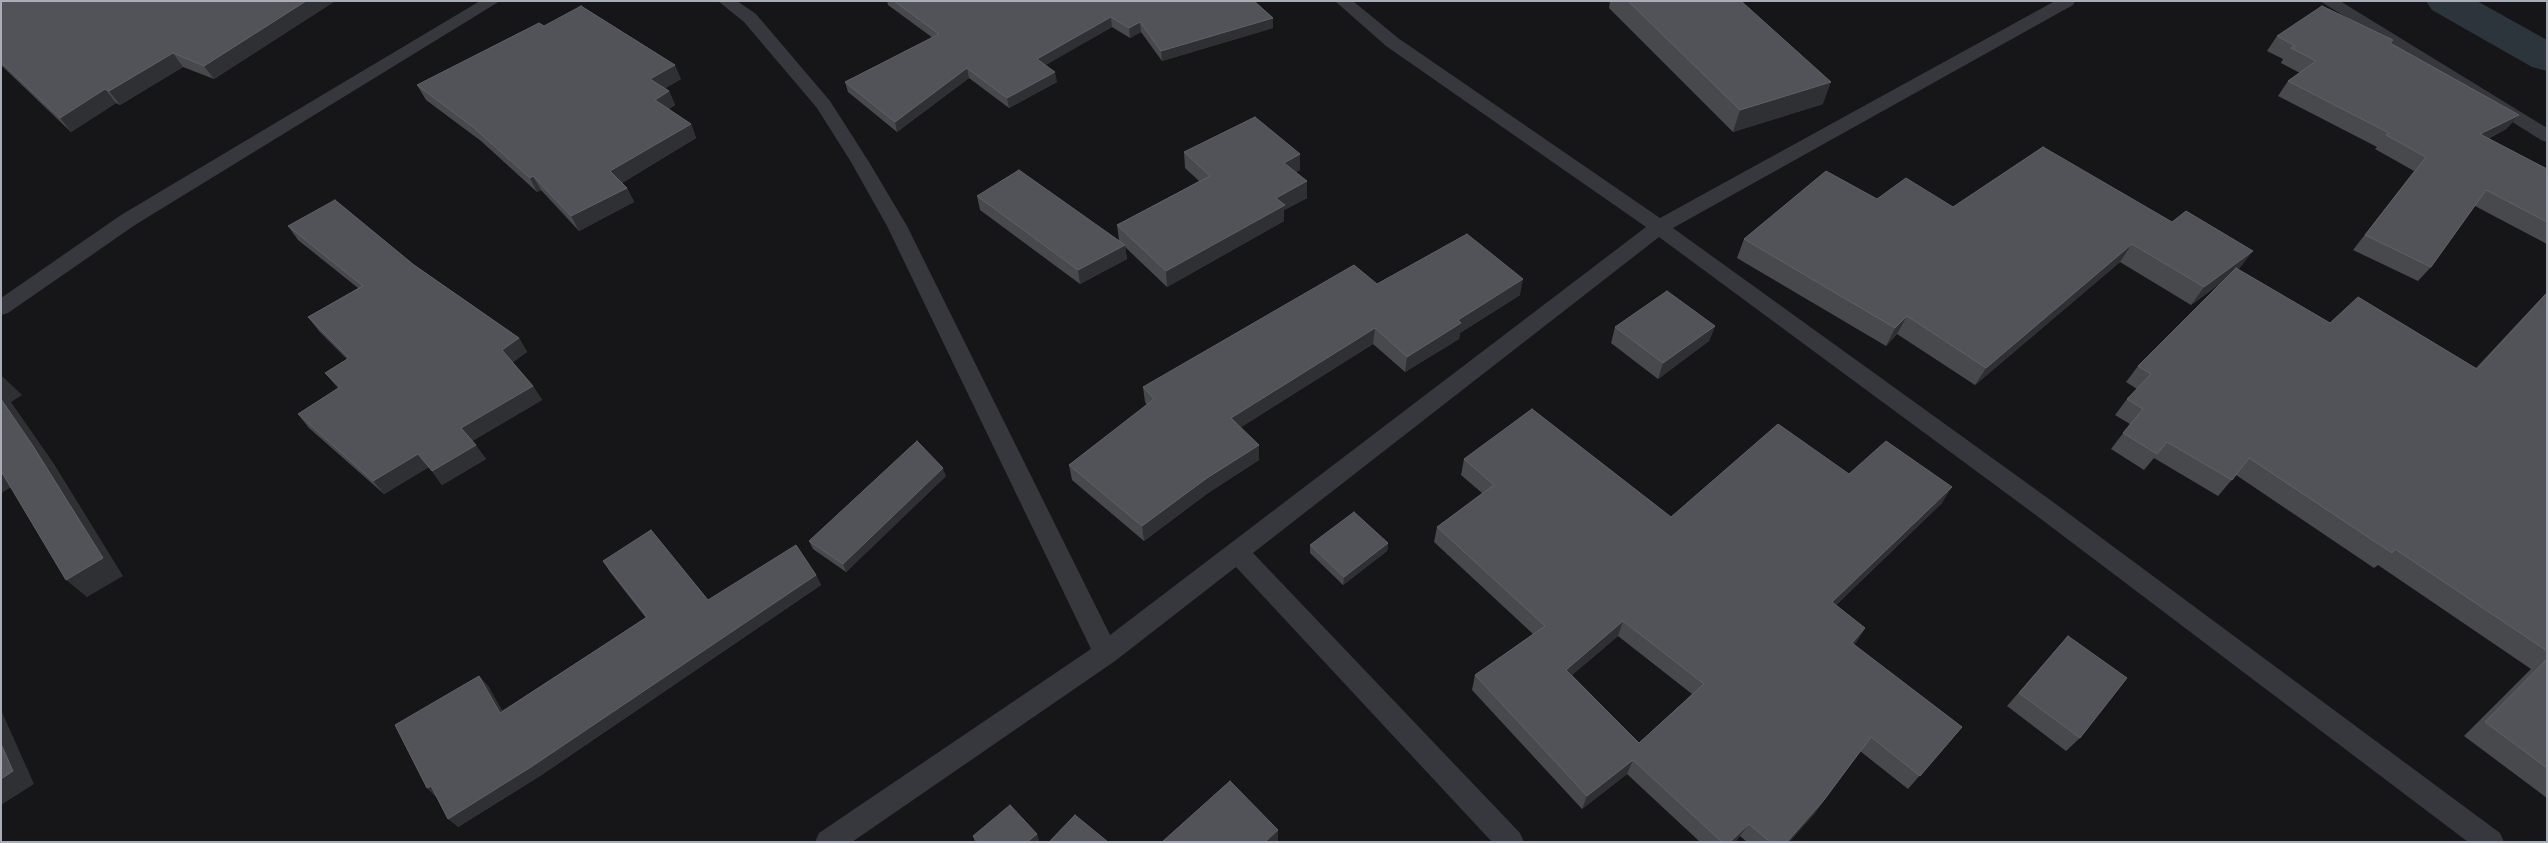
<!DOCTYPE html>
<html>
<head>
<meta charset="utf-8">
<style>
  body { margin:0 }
  #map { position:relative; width:2548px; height:843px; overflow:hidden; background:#161618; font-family:Quicksand,sans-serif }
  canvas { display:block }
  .frame { position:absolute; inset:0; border:2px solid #a8adb8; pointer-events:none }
</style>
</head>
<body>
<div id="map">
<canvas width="2548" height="843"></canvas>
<div class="frame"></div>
</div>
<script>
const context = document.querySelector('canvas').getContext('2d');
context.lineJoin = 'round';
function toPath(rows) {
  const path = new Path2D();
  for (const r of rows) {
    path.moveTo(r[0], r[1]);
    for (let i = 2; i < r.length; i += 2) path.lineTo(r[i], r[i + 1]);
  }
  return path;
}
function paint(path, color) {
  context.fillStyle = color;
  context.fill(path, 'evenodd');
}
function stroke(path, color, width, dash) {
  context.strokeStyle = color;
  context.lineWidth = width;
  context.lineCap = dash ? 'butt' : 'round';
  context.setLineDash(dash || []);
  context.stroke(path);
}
const canal = toPath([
  [2426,1,2477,1,2547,40,2547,71,2532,67,2432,10,2426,1]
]);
const street = toPath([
  [480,1,500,1,135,225,8,313,1,315,1,298,121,215,480,1],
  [718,1,737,1,756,14,830,101,869,162,907,226,1110,635,1646,227,1386,46,1335,1,1353,1,1398,38,1660,218,2055,1,2075,1,2073,5,1673,228,2049,499,2500,833,2504,842,2468,842,2033,513,1659,237,1253,553,1520,833,1524,842,1492,842,1236,567,1115,661,852,842,815,842,819,833,1091,649,887,226,851,162,817,108,744,22,718,1],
  [2320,1,2340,1,2547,128,2547,142,2541,140,2320,1]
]);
const wall = toPath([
  [3,1,335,1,214,79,183,67,120,105,116,103,71,132,1,65,1,2],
  [887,1,1254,1,1273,18,1273,28,1162,61,1141,32,1130,38,1112,27,1045,65,1057,82,1009,108,969,78,897,132,848,92,845,82,933,38,888,5],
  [1610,1,1741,1,1823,104,1733,132,1609,8],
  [544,26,681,79,665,88,669,91,675,105,669,109,691,124,696,138,622,183,627,188,634,202,579,231,541,190,537,192,481,141,426,100,417,85],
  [2277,36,2393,40,2391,43,2519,115,2506,129,2488,139,2547,169,2547,244,2475,206,2431,267,2418,281,2353,250,2414,171,2375,149,2377,147,2278,96,2288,81,2300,73,2281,63,2283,59,2267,51],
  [2043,147,2239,270,2330,323,2476,368,2547,292,2547,798,2464,736,2531,669,2378,565,2374,568,2236,475,2218,496,2154,458,2144,470,2111,449,2130,424,2115,415,2127,399,2137,389,2126,382,2138,366,2222,282,2191,305,2120,262,1975,385,1897,334,1886,346,1737,258,1744,239,1953,207],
  [1184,152,1300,154,1300,170,1296,172,1307,198,1284,210,1284,221,1167,287,1125,247,1127,259,1080,284,980,210,977,196,1119,240,1117,225,1199,181,1185,168],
  [288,226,414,265,519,338,527,352,512,362,533,386,542,400,472,441,486,459,442,485,429,467,384,494,309,428,298,414,338,388,325,373,347,359,319,331,308,317,358,288,298,240],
  [1377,284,1520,295,1460,333,1459,339,1405,372,1373,344,1241,427,1259,460,1208,493,1144,541,1072,480,1069,465,1147,405,1145,402,1143,387],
  [1715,326,1709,341,1658,379,1611,343,1615,327],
  [1464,459,1671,517,1849,474,1942,503,1836,605,1865,628,1854,645,1962,727,1908,789,1860,751,1815,813,1789,842,1747,842,1740,836,1735,842,1700,842,1627,774,1582,809,1472,690,1475,675,1533,634,1434,542,1437,527,1482,493,1461,475],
  [1618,636,1692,694,1639,743,1572,675],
  [946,476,846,572,813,549,809,541],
  [1388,543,1387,551,1343,585,1310,553,1310,545],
  [603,561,708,600,816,575,821,585,540,776,458,827,437,798,479,676,488,686,502,711,646,618,610,572],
  [2068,636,2080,738,2066,751,2007,706],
  [1037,834,1039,841,1037,842,975,842,973,836]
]);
const shadedWall = toPath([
  [306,1,335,1,214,79,204,66],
  [1111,17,1112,27,1039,69,1037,59],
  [1273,18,1273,28,1162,61,1161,51],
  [1140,22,1141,32,1130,38,1129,28],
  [173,53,183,67,120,105,109,91],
  [675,65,681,79,656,94,650,79],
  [967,68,969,78,897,132,895,122],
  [1055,72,1057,82,1009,108,1007,98],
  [1831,82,1823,104,1733,132,1740,110],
  [105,89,116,103,71,132,60,118],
  [669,91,675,105,661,114,655,100],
  [2519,115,2506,129,2468,149,2480,134],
  [691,124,696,138,617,186,610,171],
  [1300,154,1300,170,1284,179,1284,163],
  [533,176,541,190,537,192,530,178],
  [1307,181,1307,198,1284,210,1284,221,1167,287,1166,271,1276,198],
  [627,188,634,202,579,231,571,216],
  [2132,244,2120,262,1975,385,1986,368],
  [1125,245,1127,259,1080,284,1078,270],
  [2253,251,2239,269,2191,305,2204,287],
  [1523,279,1520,295,1460,333,1459,339,1405,372,1407,357,1458,320],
  [1907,316,1897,334,1886,346,1895,328],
  [1715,326,1709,341,1658,379,1663,363],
  [1375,328,1373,344,1232,433,1231,418],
  [519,338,527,352,511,364,502,350],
  [2,376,22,395,11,402,54,464,123,576,87,597,66,580,1,399,1,377],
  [533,386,542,400,471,442,461,428],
  [476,445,486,459,442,485,432,471],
  [1259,445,1259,460,1208,493,1144,541,1142,526,1207,478],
  [418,454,429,467,384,494,373,481],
  [1,468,19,483,1,493],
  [943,468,946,476,846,572,843,564],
  [1952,487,1942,503,1823,617,1832,602],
  [1388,543,1387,551,1343,585,1344,577],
  [816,575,821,585,540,776,458,827,448,819],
  [1623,621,1618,636,1561,684,1566,670],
  [1865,628,1856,643,1842,657,1852,643],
  [479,676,488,686,509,722,500,713],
  [1,710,34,784,1,805],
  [1860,751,1815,813,1789,842,1787,842],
  [1633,760,1627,774,1582,809,1587,796],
  [431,786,437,798,427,788],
  [1749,824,1740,836,1735,842,1730,842],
  [1278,830,1278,842,1265,842],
  [1037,834,1039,841,1037,842,1027,842]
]);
const building = toPath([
  [3,1,306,1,204,66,173,53,109,91,105,89,60,118,1,62,1,2,3,1],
  [894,1,1254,1,1273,18,1161,51,1140,22,1129,28,1111,17,1037,59,1055,72,1007,98,967,68,895,122,845,82,939,34,894,1],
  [1628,1,1741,1,1831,82,1740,110,1628,1],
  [581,6,675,65,650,79,669,91,655,100,691,124,610,171,627,188,571,216,533,176,530,178,473,127,417,85,539,23,544,26,581,6],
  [2322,6,2393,40,2390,43,2519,115,2480,134,2547,169,2547,222,2486,190,2431,267,2365,235,2426,157,2386,135,2389,133,2288,81,2316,61,2291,48,2295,46,2277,36,2322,6],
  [1255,117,1300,154,1284,163,1307,181,1276,198,1285,205,1166,271,1117,225,1210,176,1184,152,1255,117],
  [2043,147,2172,222,2186,211,2253,251,2204,287,2132,244,1986,368,1907,316,1895,328,1744,239,1826,171,1877,199,1906,178,1953,207,2043,147],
  [1019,170,1125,245,1078,270,977,196,1019,170],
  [335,200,414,265,519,338,502,350,533,386,461,428,476,445,432,471,418,454,373,481,298,414,340,387,325,373,349,358,308,317,363,286,288,226,335,200],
  [1467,234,1523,279,1458,320,1461,323,1407,357,1375,328,1231,418,1259,445,1207,478,1142,526,1069,465,1154,399,1143,387,1354,265,1377,284,1467,234],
  [2236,268,2330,323,2358,297,2477,369,2547,293,2547,651,2395,549,2392,553,2249,458,2232,480,2167,442,2157,454,2123,433,2143,409,2127,399,2151,374,2138,366,2236,268],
  [1667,291,1715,326,1663,363,1615,327,1667,291],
  [1,399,33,446,103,558,66,580,1,471,1,399],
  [1532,409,1671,517,1778,424,1849,474,1886,441,1952,487,1832,602,1865,628,1852,643,1962,727,1920,776,1871,737,1824,800,1787,842,1770,842,1749,824,1730,842,1722,842,1633,760,1587,796,1475,675,1545,626,1437,527,1494,485,1464,459,1532,409],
  [1623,621,1704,684,1639,743,1566,670,1623,621],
  [917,441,943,468,843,564,809,541,917,441],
  [1354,512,1388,543,1344,577,1310,545,1354,512],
  [651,530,708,600,796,545,816,575,531,767,448,819,431,786,427,788,395,725,479,676,500,713,647,617,603,561,651,530],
  [2068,636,2127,678,2080,738,2019,693,2068,636],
  [2547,659,2547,768,2485,722,2547,659],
  [1,744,13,771,1,779,1,744],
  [1230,781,1278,830,1265,842,1162,842,1230,781],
  [1010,805,1037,834,1027,842,978,842,973,836,1010,805],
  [1075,815,1108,842,1049,842,1075,815]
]);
paint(canal, '#2c353c');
paint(street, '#37383d');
paint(wall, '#47494d');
paint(shadedWall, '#2f3033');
paint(building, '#525359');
stroke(building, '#5f6168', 1);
</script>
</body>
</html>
